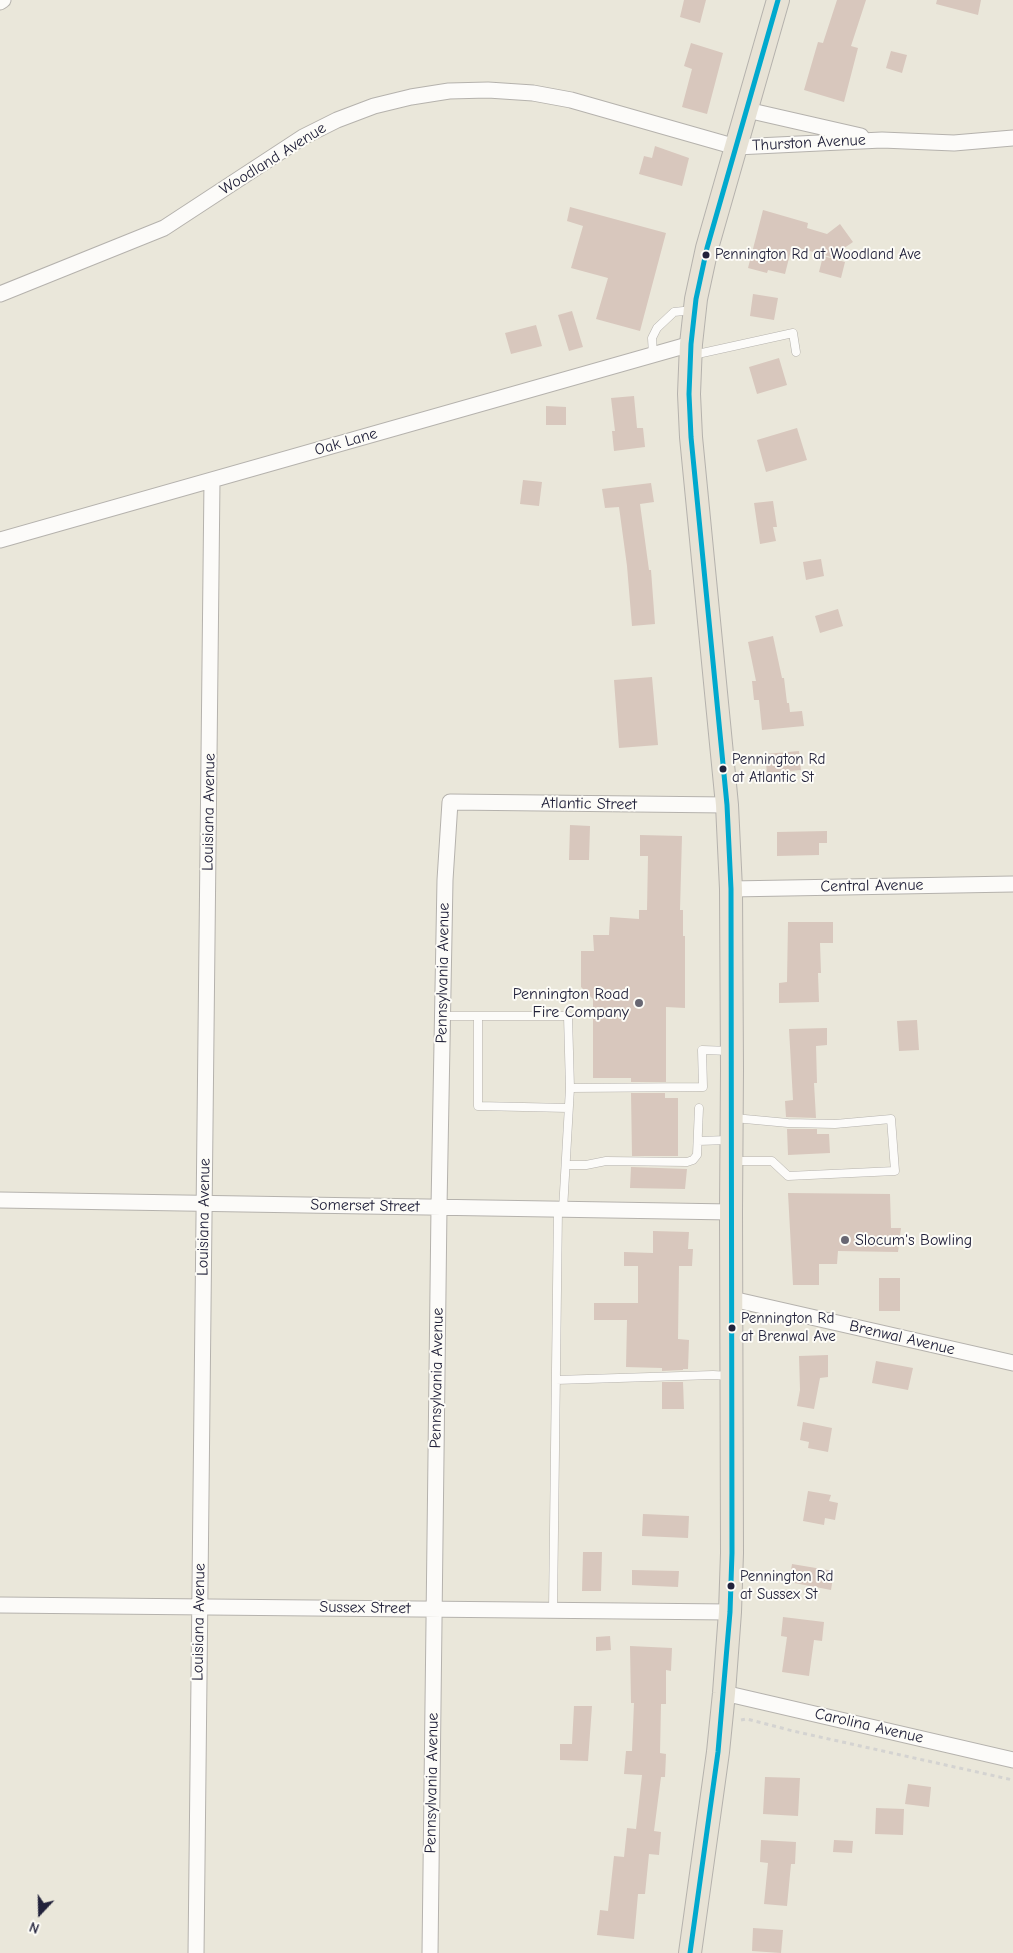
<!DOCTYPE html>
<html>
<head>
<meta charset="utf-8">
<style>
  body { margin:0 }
  #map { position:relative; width:1013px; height:1953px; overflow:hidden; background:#eae7da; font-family:"Comic Neue",sans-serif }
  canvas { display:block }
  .north { position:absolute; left:15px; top:1888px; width:50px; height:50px; -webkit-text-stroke:4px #fdfcf7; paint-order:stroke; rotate:201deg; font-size:14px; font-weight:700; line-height:20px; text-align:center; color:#22223b }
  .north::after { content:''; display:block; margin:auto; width:18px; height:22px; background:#22223b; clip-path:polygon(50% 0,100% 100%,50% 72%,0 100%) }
</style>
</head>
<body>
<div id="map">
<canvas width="1013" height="1953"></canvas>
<div class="north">N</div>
</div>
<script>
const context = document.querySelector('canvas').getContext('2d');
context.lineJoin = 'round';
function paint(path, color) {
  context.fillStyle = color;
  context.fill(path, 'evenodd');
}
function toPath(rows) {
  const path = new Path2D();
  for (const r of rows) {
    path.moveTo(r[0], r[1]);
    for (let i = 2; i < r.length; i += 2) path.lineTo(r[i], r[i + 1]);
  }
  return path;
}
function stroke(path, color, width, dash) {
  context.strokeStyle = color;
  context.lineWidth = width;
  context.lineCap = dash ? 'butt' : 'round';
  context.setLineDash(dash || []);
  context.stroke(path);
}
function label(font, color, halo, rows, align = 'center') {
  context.font = font + ' "Comic Neue",sans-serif';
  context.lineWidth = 4;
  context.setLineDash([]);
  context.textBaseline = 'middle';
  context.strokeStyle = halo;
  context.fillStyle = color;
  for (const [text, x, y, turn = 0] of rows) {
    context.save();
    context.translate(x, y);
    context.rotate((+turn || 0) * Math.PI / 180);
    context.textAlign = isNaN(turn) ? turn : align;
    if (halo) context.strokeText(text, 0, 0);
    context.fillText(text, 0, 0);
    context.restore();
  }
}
const building = toPath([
  [684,0,706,0,700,23,680,17],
  [837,0,866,0,851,46,858,48,844,102,804,90,818,42,823,43],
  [937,0,981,0,978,15,936,4],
  [691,43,723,53,707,114,682,107,692,69,684,66],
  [891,51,907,55,902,73,886,68],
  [655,146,689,158,682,186,639,174,644,156,652,158],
  [570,207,666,233,640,331,596,319,608,278,571,268,583,226,567,221],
  [763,210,808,223,807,228,827,234,840,224,853,242,831,257,792,246,785,274,768,270,767,273,748,268],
  [823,256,845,262,841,278,819,272],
  [753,294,778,298,774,320,750,316],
  [572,311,583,347,569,351,558,315],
  [536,325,542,346,511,354,505,333],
  [779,358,787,385,757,394,749,367],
  [634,396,637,428,643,428,645,447,614,451,612,431,615,431,611,398],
  [546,406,566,407,566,425,546,425],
  [797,428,807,460,766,472,757,440],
  [523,480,542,482,539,506,520,504],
  [651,483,654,502,640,504,649,570,651,570,655,624,632,626,627,566,619,507,605,508,602,489],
  [773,501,777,527,773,527,776,541,760,544,754,503],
  [821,559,824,576,806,580,803,562],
  [838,609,843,626,820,633,815,616],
  [773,636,782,678,784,678,787,703,789,703,790,712,802,711,804,726,762,730,759,700,754,700,752,681,756,681,748,642],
  [652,677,658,745,619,748,614,680],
  [799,751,801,770,767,773,765,754],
  [570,825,590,826,589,860,569,860],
  [827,831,827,843,819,843,819,855,777,856,777,832],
  [640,835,682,836,680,910,683,910,683,936,685,936,685,1008,666,1007,666,1082,631,1082,631,1078,593,1078,593,999,581,987,581,951,594,951,593,935,609,935,610,917,639,919,639,910,647,910,648,856,640,856],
  [788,922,833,922,833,943,820,943,821,973,818,973,819,1002,779,1003,779,983,787,982],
  [917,1020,919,1050,899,1051,897,1021],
  [827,1028,827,1045,816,1046,817,1083,814,1083,816,1118,786,1117,785,1101,793,1100,789,1029],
  [631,1093,665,1093,665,1098,678,1098,678,1156,632,1156],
  [787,1129,817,1129,817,1134,829,1134,830,1153,788,1155],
  [631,1167,687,1169,685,1189,630,1188],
  [788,1193,890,1194,891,1228,901,1228,898,1252,838,1251,837,1264,819,1264,819,1285,793,1285],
  [653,1231,689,1232,688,1249,693,1249,692,1266,679,1266,678,1339,689,1340,688,1369,683,1369,683,1370,662,1371,662,1368,626,1367,627,1320,594,1320,594,1303,638,1303,638,1266,624,1266,624,1252,653,1253],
  [879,1278,900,1278,900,1311,879,1311],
  [828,1355,828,1377,820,1378,814,1409,797,1406,800,1390,799,1356],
  [876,1361,913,1368,908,1390,872,1383],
  [662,1382,683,1382,684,1409,662,1409],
  [803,1422,832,1428,828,1452,808,1448,809,1442,800,1440],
  [808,1491,831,1495,829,1501,838,1503,835,1520,825,1518,824,1525,803,1521],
  [643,1514,689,1516,688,1538,642,1536],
  [583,1552,602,1552,601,1591,582,1591],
  [792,1564,834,1571,831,1590,789,1582],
  [632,1570,679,1571,678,1587,632,1585],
  [783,1617,824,1622,822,1641,814,1640,809,1676,782,1672,787,1637,781,1636],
  [610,1636,611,1650,596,1651,596,1637],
  [630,1646,672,1648,671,1671,666,1670,666,1704,661,1704,660,1753,666,1754,665,1777,661,1777,654,1831,661,1832,659,1855,649,1854,645,1894,638,1894,634,1939,597,1935,600,1910,608,1911,614,1856,624,1857,627,1828,636,1829,642,1775,624,1774,626,1751,632,1751,634,1703,631,1703],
  [574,1706,592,1706,588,1761,560,1760,560,1744,572,1744],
  [765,1777,800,1778,798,1816,763,1814],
  [908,1784,931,1787,929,1807,905,1804],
  [876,1808,904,1809,903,1835,875,1834],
  [761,1840,796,1842,795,1864,791,1864,787,1906,764,1904,768,1863,760,1862],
  [834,1840,853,1841,852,1853,833,1852],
  [753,1928,783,1930,781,1953,752,1951]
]);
const path = toPath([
  [741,1720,747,1719,793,1731,1013,1780]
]);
const lane = toPath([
  [653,355,652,338,657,328,674,312,693,310],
  [693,355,793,333,796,352],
  [443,1016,478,1016],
  [568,1108,478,1106,478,1016,568,1016,570,1088],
  [698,1141,728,1140],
  [733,1161,772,1161,788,1176,895,1171,891,1119,835,1124,788,1123,734,1118],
  [566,1165,586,1165,606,1161,687,1162,693,1160,697,1155,699,1108],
  [563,1210,570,1088,703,1087,702,1050,731,1051],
  [556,1380,713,1375,730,1376],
  [553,1610,558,1209]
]);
const street = toPath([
  [0,2,3,0],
  [747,110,861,136],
  [0,294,164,228,303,137,337,120,374,106,411,97,449,91,488,90,533,93,571,100,736,147,882,140,954,143,1013,138],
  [0,540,691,344],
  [731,889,1013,884],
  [0,1200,731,1212],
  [732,1299,1013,1363],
  [0,1605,730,1612],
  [724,1693,1013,1760],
  [196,1953,212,480],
  [430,1953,439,1207,445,880,450,802,727,805]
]);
const primary = toPath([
  [690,1953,718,1752,724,1693,730,1612,732,1553,731,1212,732,1070,731,889,727,805,691,437,689,394,691,344,696,299,707,248,778,0]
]);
const bus1 = toPath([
  [690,1953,718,1752,730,1612,732,1553,731,889,727,805,691,437,689,394,691,344,696,299,707,248,778,0]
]);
const markers = [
  [706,255,4.5,"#22223b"],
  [723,769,4.5,"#22223b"],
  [639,1003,5,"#686773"],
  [845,1240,5,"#686773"],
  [732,1328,4.5,"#22223b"],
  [731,1586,4.5,"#22223b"]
];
const busNames = [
  ["Pennington Rd at Woodland Ave",715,255],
  ["Pennington Rd",732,760],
  ["at Atlantic St",732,778],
  ["Pennington Rd",741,1319],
  ["at Brenwal Ave",741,1337],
  ["Pennington Rd",740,1577],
  ["at Sussex St",740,1595]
];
const streetNames = [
  ["Thurston Avenue",809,143,-3],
  ["Woodland Avenue",273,159,-32],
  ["Oak Lane",346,442,-16],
  ["Atlantic Street",589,804,1],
  ["Louisiana Avenue",209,812,-89],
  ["Central Avenue",872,886,-1],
  ["Pennsylvania Avenue",443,973,-89],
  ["Somerset Street",365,1206,1],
  ["Louisiana Avenue",204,1217,-89],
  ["Brenwal Avenue",902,1338,13],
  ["Pennsylvania Avenue",437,1378,-89],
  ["Sussex Street",365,1608,1],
  ["Louisiana Avenue",199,1622,-89],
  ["Carolina Avenue",869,1726,13],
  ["Pennsylvania Avenue",432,1783,-89]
];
const poiNames = [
  ["Pennington Road",629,994],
  ["Fire Company",629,1012],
  ["Slocum's Bowling",855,1240,"left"]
];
paint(building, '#d8c7bd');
stroke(lane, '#b5b2ad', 9);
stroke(street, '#b5b2ad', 17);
stroke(primary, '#b5b2ad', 24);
stroke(path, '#d4d3d1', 3, [4, 4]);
stroke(lane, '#fcfbf9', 8);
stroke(street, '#fcfbf9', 15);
stroke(primary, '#e7e2d5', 22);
stroke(bus1, '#00a9ce', 5);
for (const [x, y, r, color] of markers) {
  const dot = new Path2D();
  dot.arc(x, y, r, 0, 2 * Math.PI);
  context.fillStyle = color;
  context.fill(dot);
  stroke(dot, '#fdfcf7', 2);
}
label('15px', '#22223b', '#fdfcf7', busNames, 'left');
label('16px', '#22223b', '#fdfcf7', streetNames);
label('16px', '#22223b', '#fdfcf7', poiNames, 'right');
</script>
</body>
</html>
